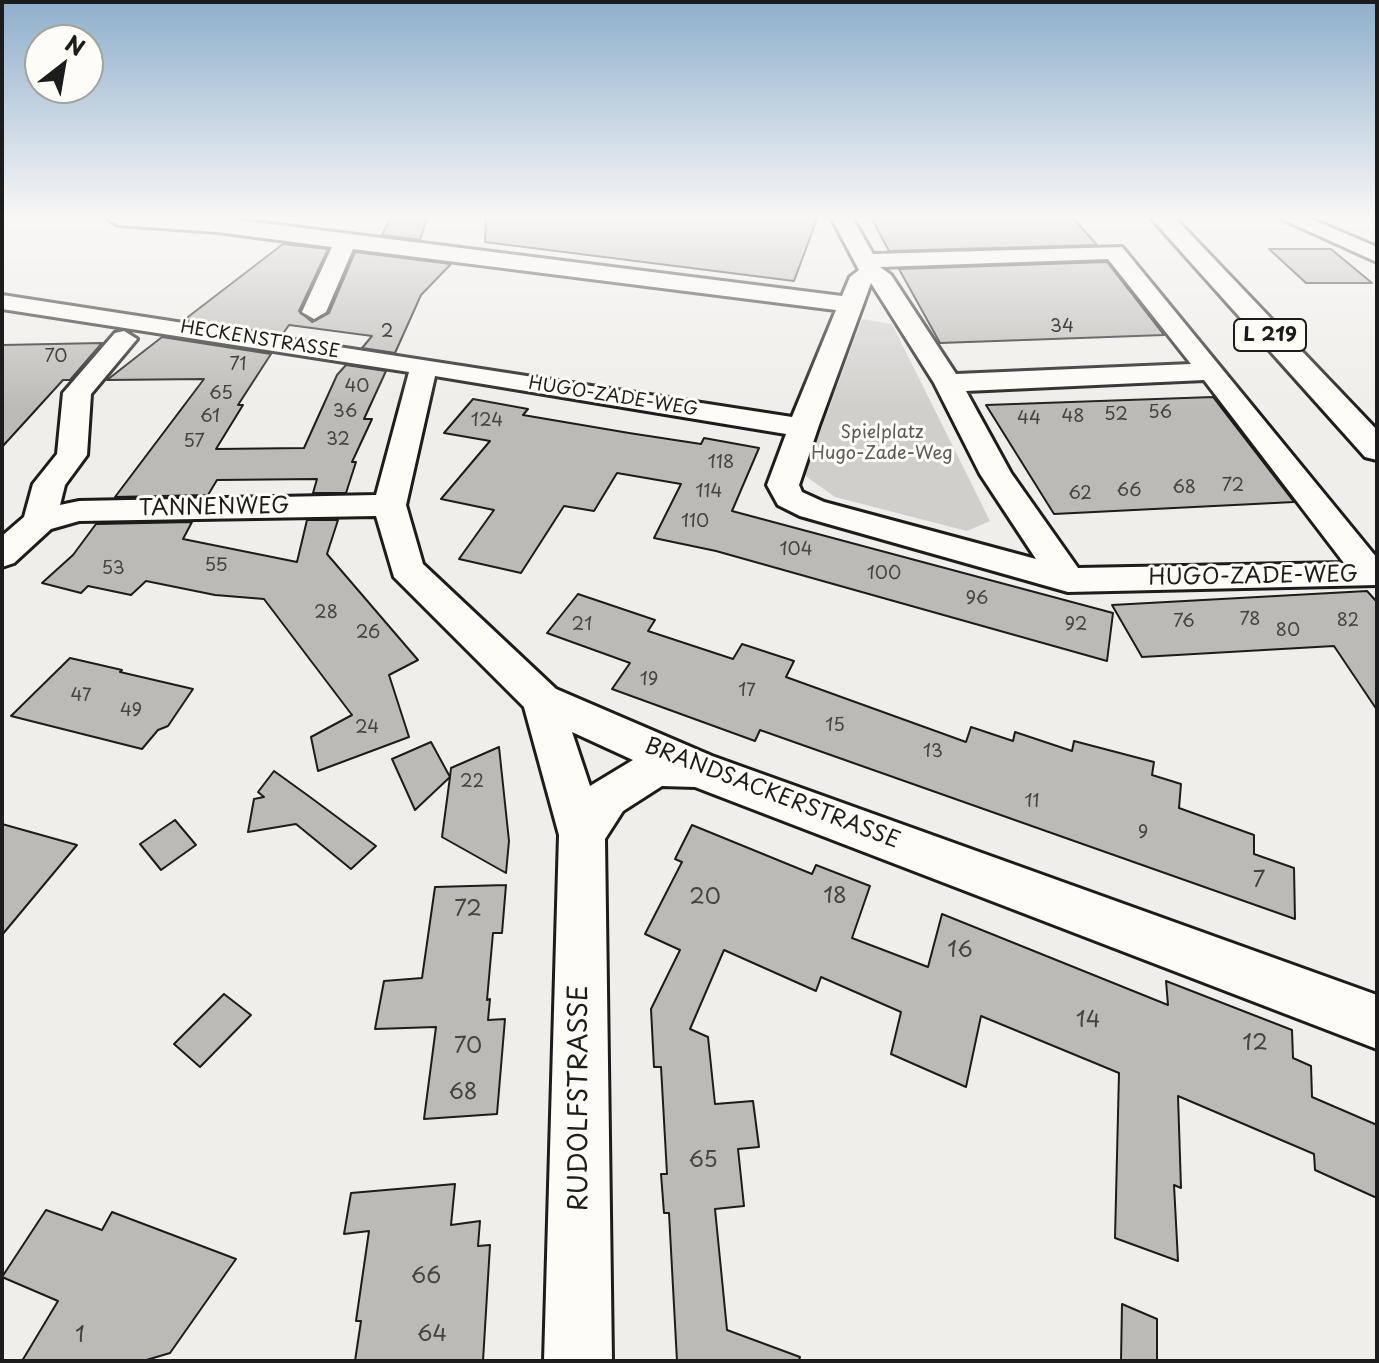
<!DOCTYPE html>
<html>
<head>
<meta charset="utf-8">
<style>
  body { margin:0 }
  #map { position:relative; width:1379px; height:1363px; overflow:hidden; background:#f0eeea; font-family:"Playpen Sans",sans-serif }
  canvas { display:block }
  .frame { position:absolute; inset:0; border:4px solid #1c1c1c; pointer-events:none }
  .north { position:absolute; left:24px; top:24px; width:80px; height:80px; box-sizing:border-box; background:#fdfcf7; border:2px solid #a3a29f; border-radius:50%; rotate:31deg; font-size:22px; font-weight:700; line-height:32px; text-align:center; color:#1c1c1c }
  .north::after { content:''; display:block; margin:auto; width:28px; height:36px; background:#1c1c1c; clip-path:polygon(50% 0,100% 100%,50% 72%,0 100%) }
</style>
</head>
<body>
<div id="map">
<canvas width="1379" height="1363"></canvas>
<div class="frame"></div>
<div class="north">N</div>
</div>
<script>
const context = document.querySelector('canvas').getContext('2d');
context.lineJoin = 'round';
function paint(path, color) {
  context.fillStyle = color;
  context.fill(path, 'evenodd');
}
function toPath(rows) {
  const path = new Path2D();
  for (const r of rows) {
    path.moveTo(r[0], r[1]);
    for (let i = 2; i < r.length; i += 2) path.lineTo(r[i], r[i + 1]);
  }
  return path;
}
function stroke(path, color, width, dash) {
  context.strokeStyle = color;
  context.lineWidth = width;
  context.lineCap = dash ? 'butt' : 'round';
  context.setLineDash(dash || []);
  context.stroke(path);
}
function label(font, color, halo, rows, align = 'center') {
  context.font = font + ' "Playpen Sans",sans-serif';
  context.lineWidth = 6;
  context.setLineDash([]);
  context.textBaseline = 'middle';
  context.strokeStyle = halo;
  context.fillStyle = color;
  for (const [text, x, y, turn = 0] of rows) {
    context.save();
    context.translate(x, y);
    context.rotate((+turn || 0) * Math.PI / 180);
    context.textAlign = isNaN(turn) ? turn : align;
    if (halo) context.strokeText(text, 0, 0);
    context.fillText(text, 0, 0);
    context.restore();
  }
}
const green = toPath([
  [862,319,892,324,990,521,967,531,835,497,804,475]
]);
const building = toPath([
  [390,219,427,219,420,240,382,235,390,219],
  [486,219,817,219,794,281,485,242,486,219],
  [872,219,1074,219,1097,245,889,251,872,219],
  [283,244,328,249,299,311,312,322,329,313,355,252,451,264,421,295,395,353,362,348,372,336,289,325,282,335,184,320,283,244],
  [1269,249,1331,249,1372,283,1306,283,1269,249],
  [1107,262,1164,335,940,343,899,269,1107,262],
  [162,337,271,354,238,405,243,405,216,449,304,448,337,375,346,365,386,371,364,419,372,419,352,462,356,462,346,493,313,493,317,479,217,480,208,495,115,497,204,379,107,380,162,337],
  [102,343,70,380,63,380,2,447,2,345,102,343],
  [1213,397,1294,502,1054,514,986,405,1213,397],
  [473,399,528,409,523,415,629,433,701,444,704,438,759,448,732,511,1113,613,1107,661,716,551,654,538,681,484,617,473,594,511,564,506,521,573,459,559,494,510,441,499,490,441,444,433,473,399],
  [307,520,338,520,327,554,418,660,389,675,409,737,318,771,311,737,352,715,264,599,215,595,146,581,131,595,88,586,81,593,42,583,73,555,96,524,192,522,183,539,297,562,307,520],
  [1367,591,1377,602,1377,710,1334,646,1142,657,1112,605,1367,591],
  [578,594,655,620,648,631,733,659,742,644,794,661,786,677,966,742,971,727,1013,741,1015,732,1072,751,1074,741,1154,762,1152,775,1181,784,1179,808,1254,835,1254,854,1294,868,1295,919,760,730,755,741,612,689,630,663,547,633,578,594],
  [70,658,122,670,120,672,193,689,168,726,158,730,142,749,11,716,70,658],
  [431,742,450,777,451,768,499,747,509,841,506,873,442,837,450,777,415,810,392,759,431,742],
  [274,771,310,797,376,846,351,869,296,824,248,832,254,799,264,797,258,792,274,771],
  [175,820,196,845,161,870,140,844,175,820],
  [2,824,77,845,2,935,2,824],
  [692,825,812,874,816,865,870,886,852,938,928,967,942,914,1168,1005,1166,981,1292,1030,1293,1058,1311,1066,1312,1097,1377,1125,1377,1198,1315,1170,1314,1154,1178,1096,1181,1188,1174,1185,1178,1261,1115,1238,1119,1073,981,1016,966,1087,891,1054,901,1012,821,977,816,991,724,950,690,1029,708,1037,715,1104,753,1101,759,1147,738,1149,744,1206,715,1209,727,1330,800,1357,799,1361,677,1361,669,1213,664,1213,661,1174,667,1174,661,1067,654,1067,651,1009,680,950,645,934,682,862,675,859,692,825],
  [506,885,502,933,493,933,487,1000,490,999,488,1020,505,1019,497,1114,424,1119,436,1027,375,1029,384,981,422,978,435,887,506,885],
  [224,994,251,1015,200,1067,174,1044,224,994],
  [455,1184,451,1225,480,1221,478,1246,490,1245,483,1361,355,1361,361,1321,356,1321,369,1231,344,1234,351,1193,455,1184],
  [46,1210,102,1230,112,1212,236,1259,170,1353,143,1361,22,1361,58,1301,2,1277,46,1210],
  [1122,1304,1157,1319,1157,1361,1121,1361,1122,1304]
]);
const minor = toPath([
  [108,219,231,219,842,296,850,277,859,270,832,219,853,219,873,254,1122,247,1377,558,1377,585,1068,592,800,516,778,505,767,485,786,434,435,376,406,505,423,564,556,689,712,756,1377,995,1377,1049,695,787,662,786,623,811,605,839,612,1361,544,1361,559,835,524,707,394,577,376,516,79,521,51,529,14,563,2,567,2,536,24,517,33,484,57,454,63,393,115,333,124,331,137,339,91,394,87,455,65,485,60,505,79,501,376,495,409,372,2,309,2,295,792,417,836,310,353,249,326,312,314,319,302,312,332,247,217,232,118,225,108,219],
  [1108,259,1191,364,956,374,891,275,880,267,1108,259],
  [871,283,934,383,980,474,1036,559,824,502,802,492,799,485,818,428,871,283],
  [1204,380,1344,563,1078,568,1011,473,966,391,1204,380],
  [572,732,633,760,590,786,572,732],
  [1282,219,1311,219,1377,247,1377,262,1282,219]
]);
const major = toPath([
  [1152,219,1176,219,1377,430,1377,460,1365,457,1152,219]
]);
const numberNames = [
  ["34",1062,327],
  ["2",387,332],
  ["70",56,357],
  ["71",238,365],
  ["40",357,387],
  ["65",221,394],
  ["36",345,412],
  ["56",1160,413],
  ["52",1116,415],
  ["61",210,417],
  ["48",1073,417],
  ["44",1029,419],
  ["124",487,421],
  ["32",338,440],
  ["57",194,442],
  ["118",721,463],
  ["72",1233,486],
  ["68",1184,488],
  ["66",1129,491],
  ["114",709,492],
  ["62",1080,494],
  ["110",695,522],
  ["104",796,550],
  ["55",216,566],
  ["53",113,569],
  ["100",884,574],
  ["96",977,599],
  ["28",326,613],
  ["78",1250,620],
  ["82",1348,621],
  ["76",1184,622],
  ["21",582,625],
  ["92",1076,625],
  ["80",1288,631],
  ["26",368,633],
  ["19",649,680],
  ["17",747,691],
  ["47",81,696],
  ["49",131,711],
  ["15",835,726],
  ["24",367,728],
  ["13",933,752],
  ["22",472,782],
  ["11",1032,802],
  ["9",1143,833]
];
const farStreetnames = [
  ["HECKENSTRASSE",260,340,9],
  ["HUGO-ZADE-WEG",613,397,9]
];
const farParknames = [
  ["Spielplatz",882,433],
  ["Hugo-Zade-Weg",882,454]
];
const shields = [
  [1270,335,72]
];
const shieldNames = [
  ["L 219",1270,335]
];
const streetNames = [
  ["TANNENWEG",214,508,-1],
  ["HUGO-ZADE-WEG",1253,577,-1],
  ["BRANDSACKERSTRASSE",772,794,21]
];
const nearNumbernames = [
  ["7",1259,881],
  ["18",835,897],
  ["20",705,898],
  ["72",468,910],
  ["16",960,951],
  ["14",1088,1021],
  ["12",1255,1044],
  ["70",468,1047],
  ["68",463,1093],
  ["65",703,1161],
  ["66",426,1277],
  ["64",432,1335],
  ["1",80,1336]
];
const nearStreetnames = [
  ["RUDOLFSTRASSE",580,1098,-90]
];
paint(green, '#d0cfcc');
paint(building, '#bbbab6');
stroke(building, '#1c1c1c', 2);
stroke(minor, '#1c1c1c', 6);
stroke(major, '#1c1c1c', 6);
paint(minor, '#fdfcf7');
paint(major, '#fdfcf7');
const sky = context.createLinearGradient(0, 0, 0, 410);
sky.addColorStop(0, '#8eafcc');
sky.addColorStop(0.53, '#f8f7f6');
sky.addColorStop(1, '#f8f7f600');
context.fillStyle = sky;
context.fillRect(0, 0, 1379, 410);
label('18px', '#444442', null, numberNames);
label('18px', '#1c1c1c', '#fdfcf7', farStreetnames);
label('18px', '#5b5b5a', '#fdfcf7', farParknames);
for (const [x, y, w] of shields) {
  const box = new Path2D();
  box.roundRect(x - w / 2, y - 16, w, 32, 6);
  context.fillStyle = '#fdfcf7';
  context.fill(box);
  stroke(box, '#1c1c1c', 2);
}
label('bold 20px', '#1c1c1c', null, shieldNames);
label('22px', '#1c1c1c', '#fdfcf7', streetNames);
label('22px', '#444442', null, nearNumbernames);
label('26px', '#1c1c1c', '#fdfcf7', nearStreetnames);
</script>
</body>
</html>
